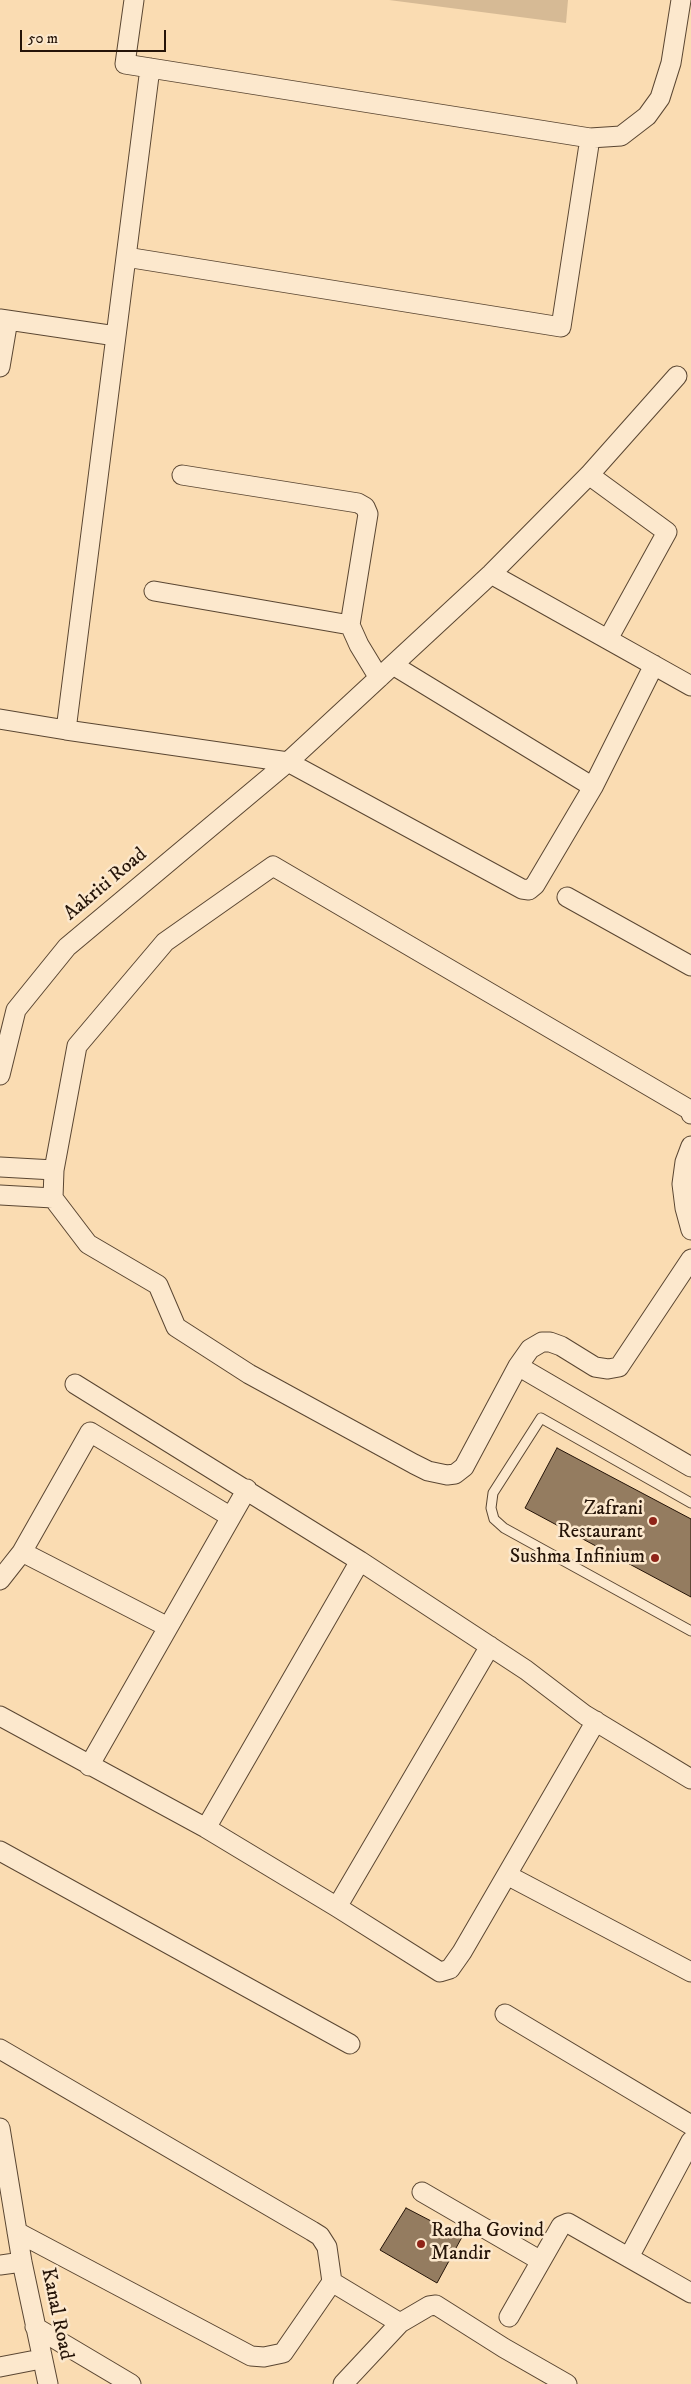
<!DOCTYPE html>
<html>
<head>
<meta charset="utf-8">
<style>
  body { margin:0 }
  #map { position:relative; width:691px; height:2384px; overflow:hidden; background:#fadcb2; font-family:"IM FELL DW Pica",serif }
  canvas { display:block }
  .scale { position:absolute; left:20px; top:30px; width:146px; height:22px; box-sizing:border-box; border:2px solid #251408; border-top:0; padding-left:6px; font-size:15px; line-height:18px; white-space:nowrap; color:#251408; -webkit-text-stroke:4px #fce8cd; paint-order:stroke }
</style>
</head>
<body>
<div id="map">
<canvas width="691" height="2384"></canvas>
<div class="scale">50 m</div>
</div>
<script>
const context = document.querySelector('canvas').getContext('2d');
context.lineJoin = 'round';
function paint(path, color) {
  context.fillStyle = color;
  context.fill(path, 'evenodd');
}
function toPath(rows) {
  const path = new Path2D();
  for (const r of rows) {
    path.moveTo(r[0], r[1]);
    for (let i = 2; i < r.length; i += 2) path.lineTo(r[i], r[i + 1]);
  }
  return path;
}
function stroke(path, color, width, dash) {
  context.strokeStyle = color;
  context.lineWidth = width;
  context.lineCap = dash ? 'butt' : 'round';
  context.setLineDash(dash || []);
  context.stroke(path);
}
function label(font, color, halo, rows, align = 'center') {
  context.font = font + ' "IM FELL DW Pica",serif';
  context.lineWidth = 5;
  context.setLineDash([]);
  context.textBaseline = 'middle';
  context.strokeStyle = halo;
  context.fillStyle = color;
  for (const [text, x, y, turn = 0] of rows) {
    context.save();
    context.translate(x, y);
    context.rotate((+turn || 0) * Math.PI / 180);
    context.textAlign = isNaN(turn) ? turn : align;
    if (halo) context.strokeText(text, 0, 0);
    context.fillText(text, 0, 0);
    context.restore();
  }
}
const green = toPath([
  [389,0,568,0,566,23]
]);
const building = toPath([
  [557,1448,691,1519,691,1597,525,1508,557,1448],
  [406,2208,462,2237,437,2283,380,2250,406,2208]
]);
const lane = toPath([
  [691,1503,541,1418,493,1493,491,1508,494,1519,504,1528,691,1631]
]);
const street = toPath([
  [134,0,125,64,590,138,621,136,647,116,660,98,671,63,681,0],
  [150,68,66,730,288,762,491,574,589,475,677,376],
  [126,257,561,327,590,138],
  [0,319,116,336],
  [0,367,8,320],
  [182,475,358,503,365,507,368,514,350,625,359,645,379,678],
  [589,475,667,532,608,639],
  [491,574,691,686],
  [154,591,350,625],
  [393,665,593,787],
  [0,719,66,730],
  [567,897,691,966],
  [0,1075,16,1010,67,947,288,762,522,889,529,890,535,885,593,787,654,665],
  [691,1114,690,1110,273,866,165,942,77,1046,54,1170,53,1198,88,1244,158,1285,176,1327,249,1374,414,1464,428,1471,447,1475,455,1474,464,1467,518,1366,530,1349,542,1342,550,1342,561,1346,595,1367,608,1369,619,1367,691,1259],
  [691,1146,685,1162,682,1184,685,1208,691,1230],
  [0,1167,54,1170],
  [0,1195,53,1198],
  [518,1366,691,1467],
  [75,1384,360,1561,526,1670,585,1715,691,1779],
  [22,1552,168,1627],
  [0,1580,22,1552,90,1432,231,1517],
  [0,1716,206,1828,337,1907,440,1972,450,1969,462,1952,596,1721],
  [89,1766,247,1489],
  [206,1828,360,1561],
  [0,1851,350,2044],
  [507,1875,691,1972],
  [337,1907,490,1646],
  [505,2014,691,2125],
  [0,2049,312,2231,320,2236,327,2247,332,2282,400,2323,429,2306,436,2305,504,2348,567,2384],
  [0,2128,22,2262,48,2384],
  [422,2192,541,2261],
  [17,2232,251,2356,264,2357,283,2353,332,2282],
  [629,2257,691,2141],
  [0,2265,22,2262],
  [509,2317,561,2226,568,2223,691,2293],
  [35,2327,131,2384],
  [0,2367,41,2359],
  [343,2384,400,2323]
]);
const markers = [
  [653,1521,5,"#8f2418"],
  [655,1558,5,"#8f2418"],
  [421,2244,5,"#8f2418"]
];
const streetNames = [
  ["Aakriti Road",106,885,-40],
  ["Kanal Road",56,2314,78]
];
const poiNames = [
  ["Zafrani",643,1510],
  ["Restaurant",643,1533],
  ["Sushma Infinium",645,1558],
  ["Radha Govind",431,2232,"left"],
  ["Mandir",431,2255,"left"]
];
paint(green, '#d6ba95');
paint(building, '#947c60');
stroke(building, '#251408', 1);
stroke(lane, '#5a4632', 11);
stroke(street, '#5a4632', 21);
stroke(lane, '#fce8cd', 9);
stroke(street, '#fce8cd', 19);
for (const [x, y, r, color] of markers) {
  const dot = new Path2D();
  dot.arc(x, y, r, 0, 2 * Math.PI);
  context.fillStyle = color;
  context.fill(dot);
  stroke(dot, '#fce8cd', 2);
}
label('20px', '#251408', '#fce8cd', streetNames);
label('20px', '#251408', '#fce8cd', poiNames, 'right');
</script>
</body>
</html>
